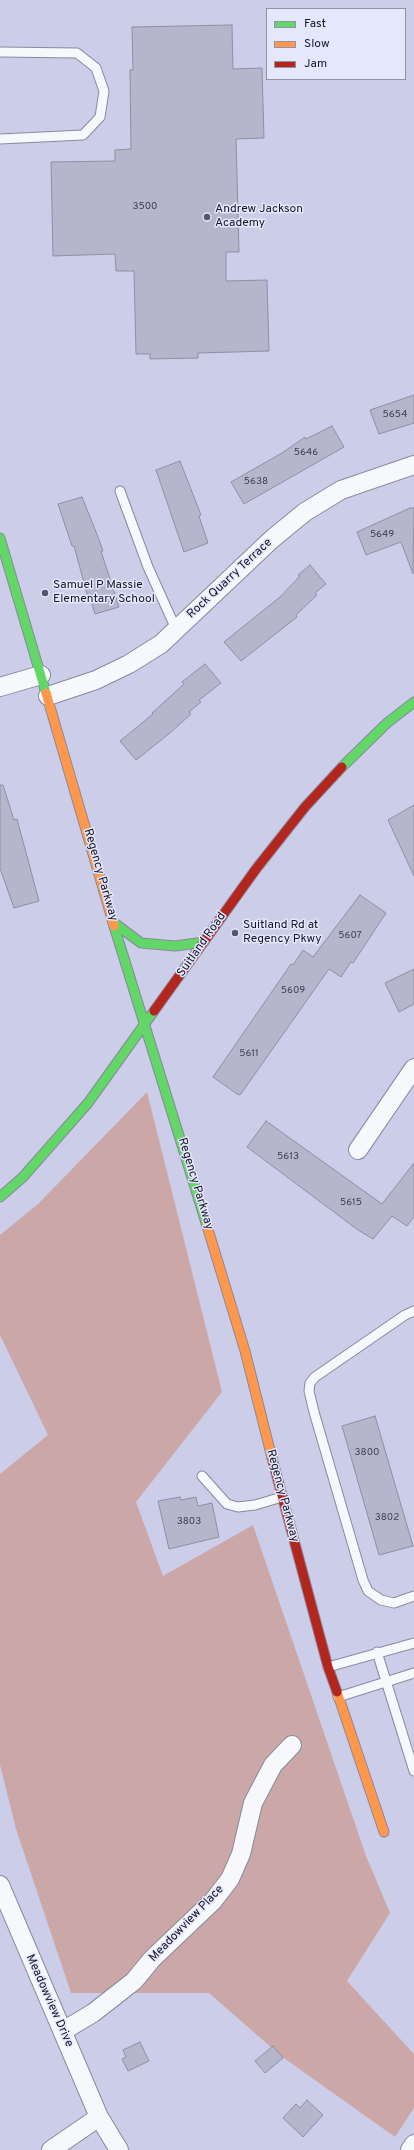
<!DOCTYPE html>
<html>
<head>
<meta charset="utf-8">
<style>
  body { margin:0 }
  #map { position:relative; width:414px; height:2150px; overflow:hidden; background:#cccee9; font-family:Overpass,sans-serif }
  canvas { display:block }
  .legend { position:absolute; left:266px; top:8px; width:140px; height:72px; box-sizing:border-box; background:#e5e7fb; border:1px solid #9293a7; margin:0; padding:5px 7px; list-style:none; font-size:12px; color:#151628 }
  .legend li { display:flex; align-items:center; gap:8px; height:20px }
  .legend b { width:20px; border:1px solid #9293a7 }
</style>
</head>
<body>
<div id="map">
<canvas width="414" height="2150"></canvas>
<ul class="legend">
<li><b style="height:5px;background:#63d668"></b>Fast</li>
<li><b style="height:5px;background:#ff974d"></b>Slow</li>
<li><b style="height:5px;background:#b3261e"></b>Jam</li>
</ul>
</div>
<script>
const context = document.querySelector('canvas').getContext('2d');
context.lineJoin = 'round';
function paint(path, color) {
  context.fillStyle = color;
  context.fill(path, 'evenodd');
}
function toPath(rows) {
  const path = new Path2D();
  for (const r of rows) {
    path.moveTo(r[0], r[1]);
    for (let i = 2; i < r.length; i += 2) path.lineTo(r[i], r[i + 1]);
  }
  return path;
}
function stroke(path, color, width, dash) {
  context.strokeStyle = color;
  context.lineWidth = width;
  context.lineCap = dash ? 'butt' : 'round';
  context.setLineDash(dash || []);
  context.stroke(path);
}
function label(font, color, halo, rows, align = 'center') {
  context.font = font + ' Overpass,sans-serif';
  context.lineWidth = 3;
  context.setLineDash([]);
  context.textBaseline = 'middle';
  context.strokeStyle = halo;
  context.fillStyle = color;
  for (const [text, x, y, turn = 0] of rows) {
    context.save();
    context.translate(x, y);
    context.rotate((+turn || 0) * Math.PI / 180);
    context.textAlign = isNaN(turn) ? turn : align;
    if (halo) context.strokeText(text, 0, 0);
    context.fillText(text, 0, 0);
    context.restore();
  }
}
const green = toPath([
  [147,1092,222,1392,136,1502,163,1576,253,1525,366,1856,390,1913,347,1981,414,2054,414,2108,395,2137,281,2056,209,1993,71,1993,16,1829,0,1765,0,1474,48,1435,0,1335,0,1235,38,1204]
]);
const building = toPath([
  [232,25,233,69,262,68,264,138,236,139,239,252,226,252,226,281,267,280,269,351,198,353,198,358,150,359,150,354,136,354,134,271,116,271,115,254,53,256,51,162,115,161,115,150,131,149,130,70,133,70,132,27,232,25],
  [414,395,414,423,379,434,370,410,414,395],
  [332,426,344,447,244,504,231,482,282,453,305,437,306,439,332,426],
  [180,461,201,515,199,516,208,543,184,552,156,470,180,461],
  [82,497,98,537,103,551,101,551,119,607,95,614,91,601,89,601,74,546,72,546,58,504,82,497],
  [410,508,414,508,413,574,401,542,366,555,357,532,410,508],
  [310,565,326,584,315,593,317,595,296,615,297,617,241,661,224,642,280,597,300,576,298,575,310,565],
  [205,664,221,683,199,700,201,702,189,712,191,714,170,733,136,760,120,741,153,714,152,713,184,684,182,682,205,664],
  [0,785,3,785,14,820,17,819,39,901,14,908,0,868,0,785],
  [414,805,414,876,388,820,414,805],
  [360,895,386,913,353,963,351,962,341,977,329,969,250,1081,240,1095,237,1094,213,1077,291,964,293,965,303,950,313,957,360,895],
  [414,969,414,1004,399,1012,385,983,414,969],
  [266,1121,382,1204,414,1163,414,1217,407,1226,392,1216,373,1239,358,1230,247,1147,266,1121],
  [375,1416,413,1546,379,1555,342,1426,375,1416],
  [180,1497,181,1500,196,1497,198,1506,212,1503,219,1537,169,1549,158,1501,180,1497],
  [140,2042,149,2061,128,2071,122,2059,126,2057,123,2050,140,2042],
  [273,2046,283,2058,265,2073,255,2061,273,2046],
  [307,2100,323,2115,303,2137,283,2118,296,2104,300,2108,307,2100]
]);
const lane = toPath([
  [0,52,77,53,96,68,104,91,100,117,83,135,0,139],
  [120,491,148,567,176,629],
  [414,1311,405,1315,315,1377,310,1383,309,1391,314,1412,363,1580,368,1591,381,1600,394,1603,414,1596],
  [202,1476,227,1504,238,1507,255,1505,282,1497],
  [377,1652,414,1771],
  [328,1667,414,1643],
  [338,1697,414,1673]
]);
const street = toPath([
  [0,687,41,675],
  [48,696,96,680,129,664,161,644,272,539,305,512,341,490,414,465],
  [358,1150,414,1068],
  [0,1885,99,2117,119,2150],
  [63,2031,93,2013,134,1981,152,1959,213,1901,230,1879,241,1854,253,1803,273,1765,292,1745],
  [51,2150,99,2117],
  [410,2150,414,2144]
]);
const fast = toPath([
  [0,538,46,693],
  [342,767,387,723,414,702],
  [113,922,141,943,175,946,204,942],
  [114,926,207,1226],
  [0,1197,23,1177,88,1103,154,1011]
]);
const slow = toPath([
  [46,693,114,926],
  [207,1226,245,1351,272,1458],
  [337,1692,384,1832]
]);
const jam = toPath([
  [154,1011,256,869,305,807,342,767],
  [272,1458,328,1667,337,1692]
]);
const markers = [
  [207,217,4,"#55566c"],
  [45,593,4,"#55566c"],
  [235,933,4,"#55566c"]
];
const numberNames = [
  ["3500",145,207],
  ["5654",395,415],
  ["5646",306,453],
  ["5638",256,482],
  ["5649",382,535],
  ["5607",350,936],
  ["5609",293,991],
  ["5611",249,1054],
  ["5613",288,1157],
  ["5615",351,1203],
  ["3800",367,1453],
  ["3802",387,1518],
  ["3803",189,1522]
];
const poiNames = [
  ["Andrew Jackson",215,210],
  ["Academy",215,224],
  ["Samuel P Massie",53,586],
  ["Elementary School",53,600],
  ["Suitland Rd at",243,926],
  ["Regency Pkwy",243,940]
];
const streetNames = [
  ["Rock Quarry Terrace",230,579,-43],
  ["Regency Parkway",100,875,74],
  ["Suitland Road",202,945,-55],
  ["Regency Parkway",195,1184,73],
  ["Regency Parkway",282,1496,75],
  ["Meadowview Place",187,1924,-46],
  ["Meadowview Drive",49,2001,66]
];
paint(green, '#cba8a7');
paint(building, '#b5b6cc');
stroke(building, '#8e8fa3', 1);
stroke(lane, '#88899e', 11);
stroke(street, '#88899e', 20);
stroke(fast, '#88899e', 11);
stroke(slow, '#88899e', 11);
stroke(jam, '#88899e', 11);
stroke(lane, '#f7f8fc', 9);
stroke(street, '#f7f8fc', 18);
stroke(fast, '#63d668', 9);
stroke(slow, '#ff974d', 9);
stroke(jam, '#b3261e', 9);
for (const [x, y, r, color] of markers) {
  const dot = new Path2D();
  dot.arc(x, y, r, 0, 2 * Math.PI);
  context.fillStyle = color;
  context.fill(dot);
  stroke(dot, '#e5e7fb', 1.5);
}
label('10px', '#3d3e51', null, numberNames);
label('12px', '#151628', '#e5e7fb', poiNames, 'left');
label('12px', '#151628', '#e5e7fb', streetNames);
</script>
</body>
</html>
